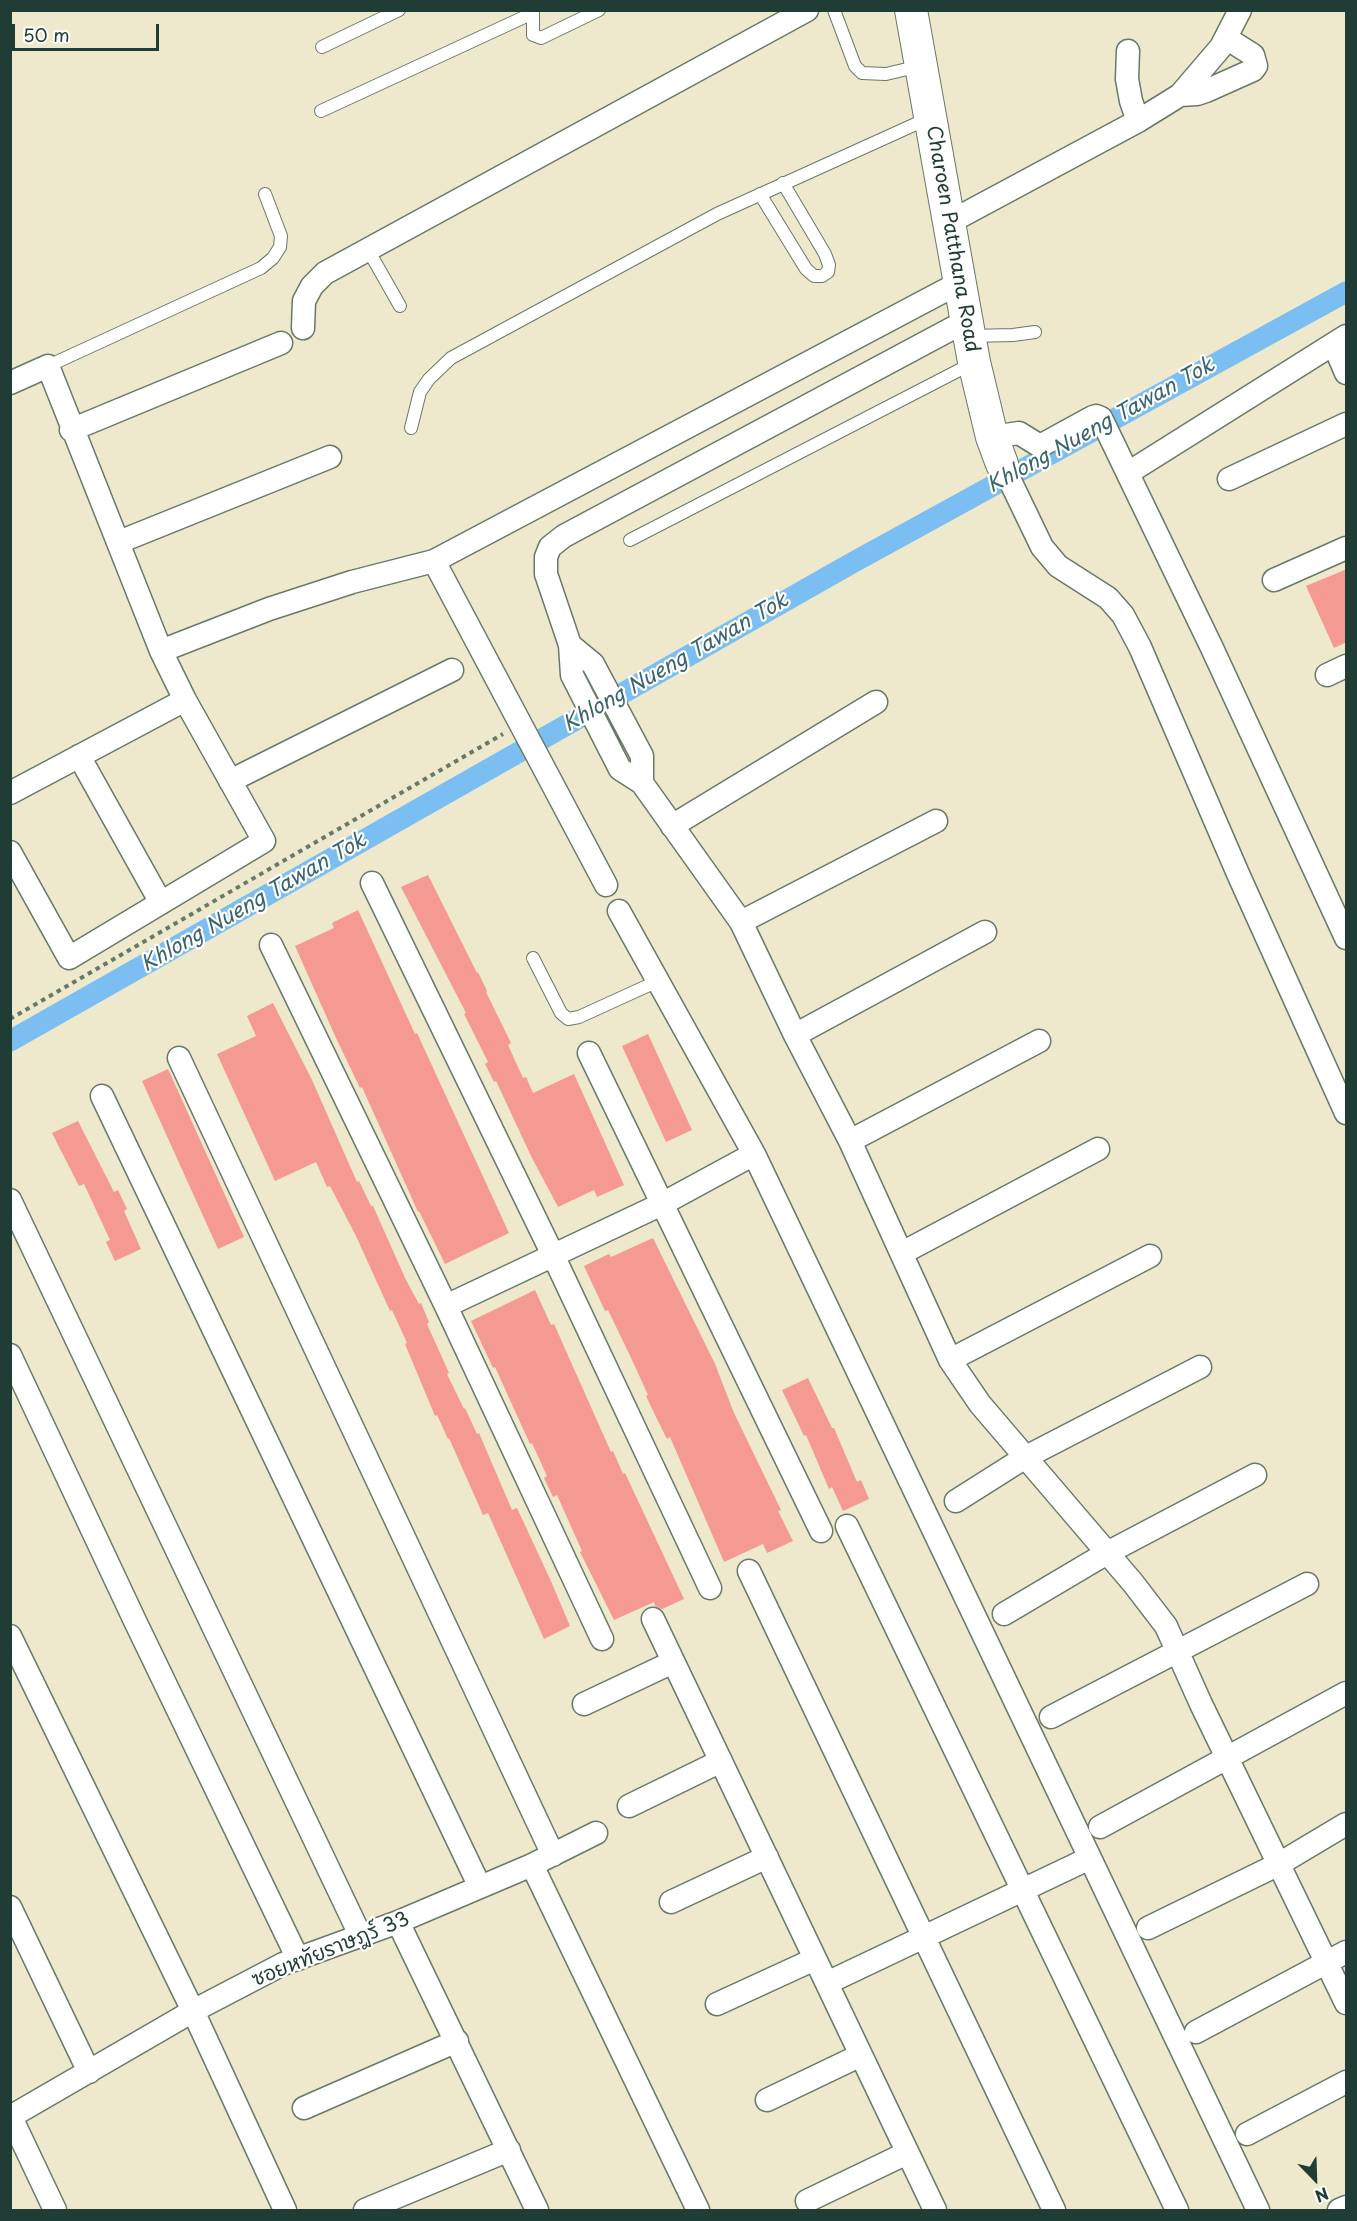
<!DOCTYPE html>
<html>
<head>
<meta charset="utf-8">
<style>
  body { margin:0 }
  #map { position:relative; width:1357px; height:2221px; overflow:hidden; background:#eee8cc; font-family:"Playpen Sans",sans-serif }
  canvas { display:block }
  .frame { position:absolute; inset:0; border:12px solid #1f3d34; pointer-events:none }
  .north { position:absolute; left:1285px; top:2149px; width:60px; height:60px; -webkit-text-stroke:4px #fff; paint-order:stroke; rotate:157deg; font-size:16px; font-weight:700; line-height:24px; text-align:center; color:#1f3d34 }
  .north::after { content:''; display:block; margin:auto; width:21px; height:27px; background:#1f3d34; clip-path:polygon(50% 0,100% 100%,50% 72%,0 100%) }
  .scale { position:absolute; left:12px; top:24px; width:147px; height:27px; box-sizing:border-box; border:3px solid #1f3d34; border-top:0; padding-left:8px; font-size:18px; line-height:21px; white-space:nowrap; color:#1f3d34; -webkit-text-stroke:4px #fff; paint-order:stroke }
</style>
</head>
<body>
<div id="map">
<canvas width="1357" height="2221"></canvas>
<div class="frame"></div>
<div class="north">N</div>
<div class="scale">50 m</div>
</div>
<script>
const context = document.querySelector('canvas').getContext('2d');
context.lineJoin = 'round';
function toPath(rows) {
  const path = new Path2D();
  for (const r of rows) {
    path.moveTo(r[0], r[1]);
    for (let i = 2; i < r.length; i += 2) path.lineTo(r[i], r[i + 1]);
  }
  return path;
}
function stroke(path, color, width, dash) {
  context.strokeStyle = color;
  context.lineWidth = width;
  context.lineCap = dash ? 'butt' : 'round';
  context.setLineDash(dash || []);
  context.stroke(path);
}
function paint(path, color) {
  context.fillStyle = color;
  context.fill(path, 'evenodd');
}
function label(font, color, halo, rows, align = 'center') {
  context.font = font + ' "Playpen Sans","Playpen Sans Thai",sans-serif';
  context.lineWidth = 4.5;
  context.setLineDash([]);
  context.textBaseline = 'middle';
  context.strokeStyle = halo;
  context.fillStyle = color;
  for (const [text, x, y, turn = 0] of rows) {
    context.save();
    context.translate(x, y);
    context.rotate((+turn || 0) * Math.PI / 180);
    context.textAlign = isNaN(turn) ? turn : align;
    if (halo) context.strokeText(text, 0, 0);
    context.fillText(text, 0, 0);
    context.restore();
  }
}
const canal = toPath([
  [10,1041,852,563,1346,292]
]);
const building = toPath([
  [1347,569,1347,642,1334,648,1306,586],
  [428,875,477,973,478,972,487,991,486,992,511,1043,508,1045,523,1078,526,1077,533,1093,574,1074,624,1185,597,1197,594,1190,558,1207,532,1158,496,1081,494,1082,485,1064,488,1062,464,1014,466,1013,401,887],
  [358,910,415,1034,417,1033,509,1233,445,1264,419,1211,418,1212,362,1087,360,1088,336,1038,295,946,334,928,332,923],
  [273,1003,312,1080,357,1182,359,1181,371,1206,373,1206,406,1280,419,1304,421,1303,429,1322,427,1324,449,1373,447,1374,464,1409,465,1408,477,1434,479,1433,512,1510,517,1508,550,1579,570,1626,544,1639,488,1513,483,1515,449,1438,448,1439,437,1415,435,1416,405,1344,407,1343,392,1310,390,1311,356,1236,330,1186,327,1187,316,1162,275,1181,217,1054,256,1036,247,1016],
  [648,1034,692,1130,666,1142,622,1046],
  [168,1069,244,1237,218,1249,142,1081],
  [78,1121,114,1192,118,1190,127,1209,124,1211,141,1249,115,1261,106,1242,110,1240,84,1184,79,1186,52,1133],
  [653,1238,715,1364,734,1413,781,1510,778,1511,793,1541,767,1553,763,1544,724,1562,670,1437,667,1439,655,1415,646,1396,648,1395,633,1362,608,1310,605,1311,584,1266,609,1254,611,1257],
  [535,1290,551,1325,554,1324,611,1452,613,1451,623,1474,625,1473,684,1599,662,1609,655,1606,654,1602,614,1620,580,1552,582,1551,557,1495,553,1497,544,1478,547,1476,532,1443,530,1444,495,1367,493,1368,471,1321],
  [808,1378,832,1428,834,1428,857,1482,861,1480,869,1499,843,1511,832,1487,829,1489,806,1435,804,1436,782,1390]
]);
const path = toPath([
  [10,1019,503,734]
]);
const lane = toPath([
  [834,10,855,66,862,73,886,74,920,66],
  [322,47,399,10],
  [321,111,533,13,533,35,541,38,599,10],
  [760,194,806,269,814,276,822,276,828,272,829,265,825,254,783,183],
  [367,248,400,306],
  [970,336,1013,335,1035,332],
  [48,366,261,268,273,258,280,247,281,236,265,194],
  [411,428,420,392,429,379,451,358,717,214,929,118],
  [630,540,973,363],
  [533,958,561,1013,568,1019,579,1017,658,981]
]);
const street = toPath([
  [1128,51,1127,79,1131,101,1138,121],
  [1180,95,1197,94,1206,91,1253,70,1256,66,1253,55,1226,38],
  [948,223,1138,121,1180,95,1221,47,1240,10],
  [966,321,564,536,550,547,546,557,546,574,570,645,572,675,620,769,642,783,741,922,795,1035,850,1141,950,1360,980,1404,1133,1583,1166,1626,1201,1704,1346,2003],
  [303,328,304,301,312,286,325,273,807,10],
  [1334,345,1346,373],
  [10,383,48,366,161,651,185,700,10,793],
  [71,430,281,343],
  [992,437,1019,433,1040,446,1093,417,1096,416,1101,418,1212,648,1346,938],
  [1002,464,1042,547,1058,566,1108,598,1123,615,1140,647,1239,876,1346,1113],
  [1128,473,1346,336],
  [1229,479,1346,424],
  [119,542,330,457],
  [434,561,606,885],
  [1274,580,1346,548],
  [570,645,593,664,642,756,642,783],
  [161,651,269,609,352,582,434,561,959,283],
  [1327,675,1346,666],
  [79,756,161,903],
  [230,781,452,670],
  [672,826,876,702],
  [10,852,69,958,264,841,185,700],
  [372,883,553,1255,710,1588],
  [619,911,754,1154,1258,2210],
  [741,922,936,821],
  [271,945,446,1306,602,1639],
  [795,1035,985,932],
  [589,1053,821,1531],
  [179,1058,553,1855],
  [102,1096,480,1887],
  [850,1141,1039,1041],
  [10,1200,361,1937],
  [902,1253,1098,1149],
  [446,1306,662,1204,754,1154],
  [10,1355,135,1621,298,1959],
  [950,1360,1150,1256],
  [956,1501,1024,1458,1200,1367],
  [847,1526,1177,2210],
  [749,1571,1054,2210],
  [1004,1614,1107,1553,1255,1475],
  [653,1619,935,2210],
  [10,1636,193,2011,285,2210],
  [584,1704,673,1662],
  [1051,1717,1307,1584],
  [629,1806,721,1761],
  [1100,1827,1346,1693],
  [532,1865,698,2210],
  [671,1902,767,1857],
  [10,1907,89,2072],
  [398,1922,537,2210],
  [1148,1928,1279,1864,1346,1824],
  [827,1983,1090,1858],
  [717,2004,815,1959],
  [1196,2032,1346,1952],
  [767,2100,861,2055],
  [304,2108,457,2041],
  [10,2115,55,2210],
  [10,2117,193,2011,283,1964,398,1922,532,1865,596,1833],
  [1247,2134,1346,2082],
  [807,2201,907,2153],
  [365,2210,509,2150],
  [1339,2210,1346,2207]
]);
const secondary = toPath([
  [911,10,974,362,992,437,1002,464]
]);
const streetNames = [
  ["Charoen Patthana Road",952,239,80],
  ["ซอยหทัยราษฎร์ 33",331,1950,-22]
];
const waterNames = [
  ["Khlong Nueng Tawan Tok",1101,426,-29],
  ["Khlong Nueng Tawan Tok",676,663,-30],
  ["Khlong Nueng Tawan Tok",254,903,-30]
];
stroke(canal, '#7bbef1', 21);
paint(building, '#f49a92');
stroke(lane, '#677969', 14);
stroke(street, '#677969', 25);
stroke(secondary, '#677969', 34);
stroke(path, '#677969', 4, [4.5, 4.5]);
stroke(lane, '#fff', 12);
stroke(street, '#fff', 22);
stroke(secondary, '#fff', 32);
label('20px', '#1f3d34', '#fff', streetNames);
label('italic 21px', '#3b646d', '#fff', waterNames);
</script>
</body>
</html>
